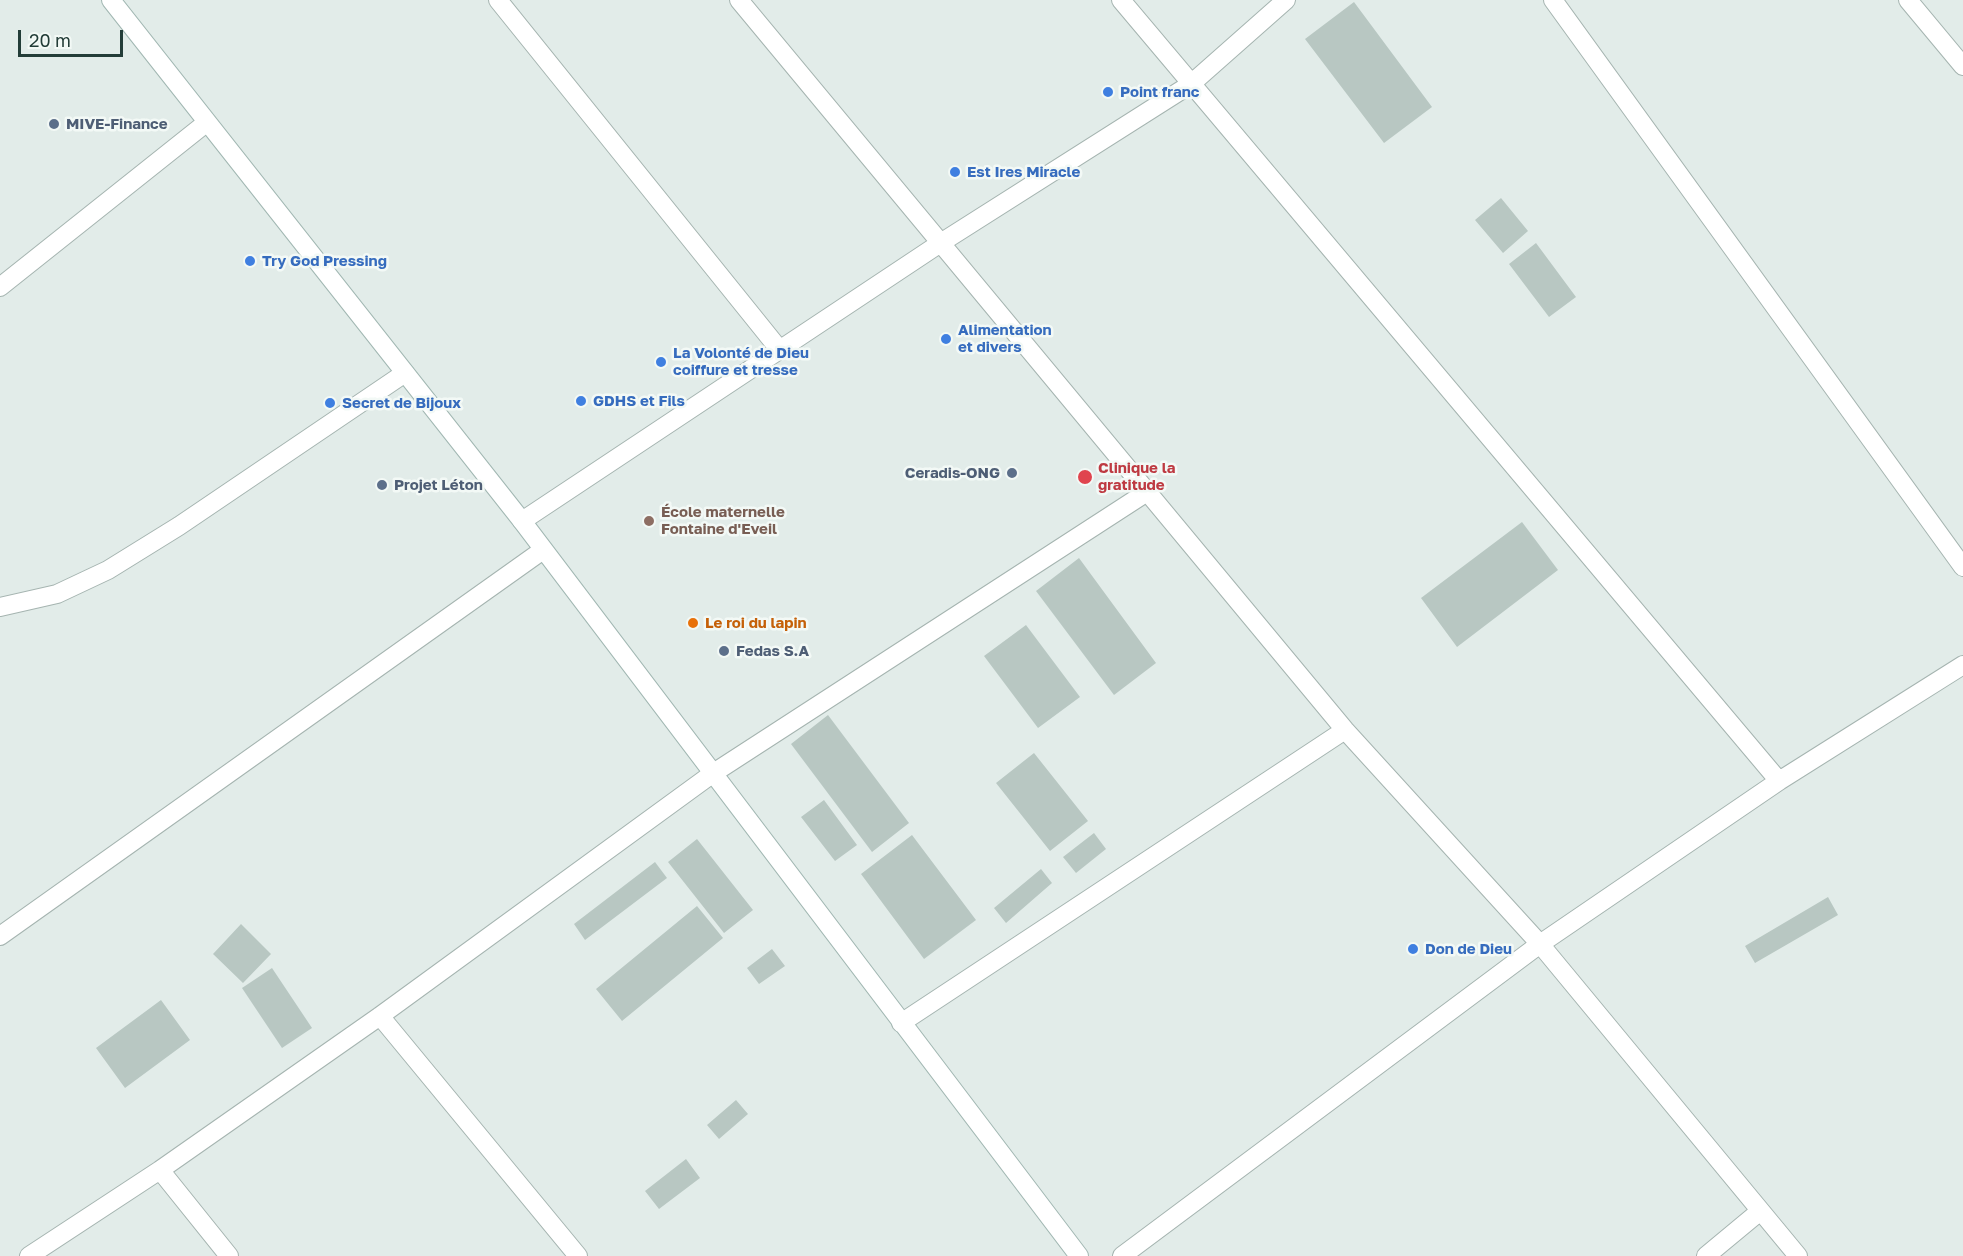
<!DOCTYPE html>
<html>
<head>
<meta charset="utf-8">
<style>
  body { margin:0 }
  #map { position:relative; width:1963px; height:1256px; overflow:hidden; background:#e2ece9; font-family:"Golos Text",sans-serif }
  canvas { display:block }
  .scale { position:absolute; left:18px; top:30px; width:105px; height:27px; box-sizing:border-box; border:3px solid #233d38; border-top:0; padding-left:8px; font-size:18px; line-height:21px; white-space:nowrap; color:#233d38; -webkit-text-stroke:4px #f3f9f6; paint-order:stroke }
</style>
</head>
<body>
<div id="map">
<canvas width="1963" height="1256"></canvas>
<div class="scale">20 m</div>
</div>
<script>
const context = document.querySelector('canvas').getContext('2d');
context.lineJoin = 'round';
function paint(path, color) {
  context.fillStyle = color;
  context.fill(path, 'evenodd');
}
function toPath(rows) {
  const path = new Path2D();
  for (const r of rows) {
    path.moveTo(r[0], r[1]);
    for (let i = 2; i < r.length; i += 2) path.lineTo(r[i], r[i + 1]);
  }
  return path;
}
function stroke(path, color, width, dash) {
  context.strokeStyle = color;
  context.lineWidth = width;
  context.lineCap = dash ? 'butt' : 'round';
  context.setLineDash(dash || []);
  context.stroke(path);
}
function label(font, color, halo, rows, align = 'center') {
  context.font = font + ' "Golos Text",sans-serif';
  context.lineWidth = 5;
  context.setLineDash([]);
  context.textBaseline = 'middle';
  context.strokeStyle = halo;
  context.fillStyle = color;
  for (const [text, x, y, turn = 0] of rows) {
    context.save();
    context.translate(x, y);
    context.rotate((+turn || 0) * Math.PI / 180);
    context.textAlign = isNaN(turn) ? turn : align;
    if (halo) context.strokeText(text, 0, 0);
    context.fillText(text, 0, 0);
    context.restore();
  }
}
const building = toPath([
  [1354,2,1432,107,1384,143,1305,39],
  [1501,198,1528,231,1503,253,1475,220],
  [1536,243,1576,297,1549,317,1509,264],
  [1522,522,1558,570,1457,647,1421,598],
  [1079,558,1156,663,1114,695,1036,591],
  [1026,625,1080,697,1038,728,984,656],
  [828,715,909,823,872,852,791,744],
  [1034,753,1088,821,1050,851,996,783],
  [824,800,857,845,835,861,801,817],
  [1094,833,1106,849,1076,873,1063,857],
  [912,835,976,920,924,959,861,874],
  [697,839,753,910,724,933,668,862],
  [655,862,667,878,585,940,574,924],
  [1041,869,1052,883,1006,923,994,908],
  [1828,897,1838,915,1755,963,1745,946],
  [697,906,723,938,622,1021,596,989],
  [241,924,271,954,243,983,213,954],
  [772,949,785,966,759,984,747,968],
  [272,968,312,1028,282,1048,242,988],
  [161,1000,190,1040,125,1088,96,1048],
  [736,1100,748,1114,719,1139,707,1125],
  [686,1159,700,1178,659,1209,645,1191]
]);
const street = toPath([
  [498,0,779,349],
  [739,0,1345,730,1540,944,1798,1256],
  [1121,0,1779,781],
  [1553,0,1963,567],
  [1908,0,1963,66],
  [0,287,206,123],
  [522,521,939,244,1191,84,1286,0],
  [0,607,57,594,108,570,179,526,405,373],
  [0,936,543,550],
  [380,1016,578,1256],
  [901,1023,1345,730],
  [160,1170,229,1256],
  [29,1256,160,1170,380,1016,712,774,1147,492],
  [1122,1256,1540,944,1779,781,1963,665],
  [1706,1256,1759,1212]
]);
const secondary = toPath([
  [111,0,522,521,1079,1256]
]);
const markers = [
  [1108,92,6,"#3f7fe0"],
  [54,124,6,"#5c6f8a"],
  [955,172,6,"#3f7fe0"],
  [250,261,6,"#3f7fe0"],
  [946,339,6,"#3f7fe0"],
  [661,362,6,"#3f7fe0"],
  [581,401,6,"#3f7fe0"],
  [330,403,6,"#3f7fe0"],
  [1012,473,6,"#5c6f8a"],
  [1085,477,8,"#e0444e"],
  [382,485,6,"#5c6f8a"],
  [649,521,6,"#8d6e63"],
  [693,623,6,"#e8710a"],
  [724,651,6,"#5c6f8a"],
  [1413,949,6,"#3f7fe0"]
];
const shopNames = [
  ["Point franc",1120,92],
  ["Est Ires Miracle",967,172],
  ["Try God Pressing",262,261],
  ["Alimentation",958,330],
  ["et divers",958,347],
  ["La Volonté de Dieu",673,353],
  ["coiffure et tresse",673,370],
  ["GDHS et Fils",593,401],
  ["Secret de Bijoux",342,403],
  ["Don de Dieu",1425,949]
];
const serviceNames = [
  ["MIVE-Finance",66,124],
  ["Ceradis-ONG",1000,473,"right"],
  ["Projet Léton",394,485],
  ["Fedas S.A",736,651]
];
const healthNames = [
  ["Clinique la",1098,468],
  ["gratitude",1098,485]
];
const educationNames = [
  ["École maternelle",661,512],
  ["Fontaine d'Eveil",661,529]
];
const foodNames = [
  ["Le roi du lapin",705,623]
];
paint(building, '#b8c7c2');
stroke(street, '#a5b4b0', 20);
stroke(secondary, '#a1b7b2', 20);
stroke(street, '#fff', 18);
stroke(secondary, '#fff', 18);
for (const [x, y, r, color] of markers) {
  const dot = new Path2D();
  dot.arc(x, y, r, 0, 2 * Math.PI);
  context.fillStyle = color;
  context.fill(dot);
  stroke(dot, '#f3f9f6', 2);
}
label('bold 15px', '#366cbe', '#f3f9f6', shopNames, 'left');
label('bold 15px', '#4e5e75', '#f3f9f6', serviceNames, 'left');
label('bold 15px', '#be3a42', '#f3f9f6', healthNames, 'left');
label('bold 15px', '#785e54', '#f3f9f6', educationNames, 'left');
label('bold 15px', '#c56008', '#f3f9f6', foodNames, 'left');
</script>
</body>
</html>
